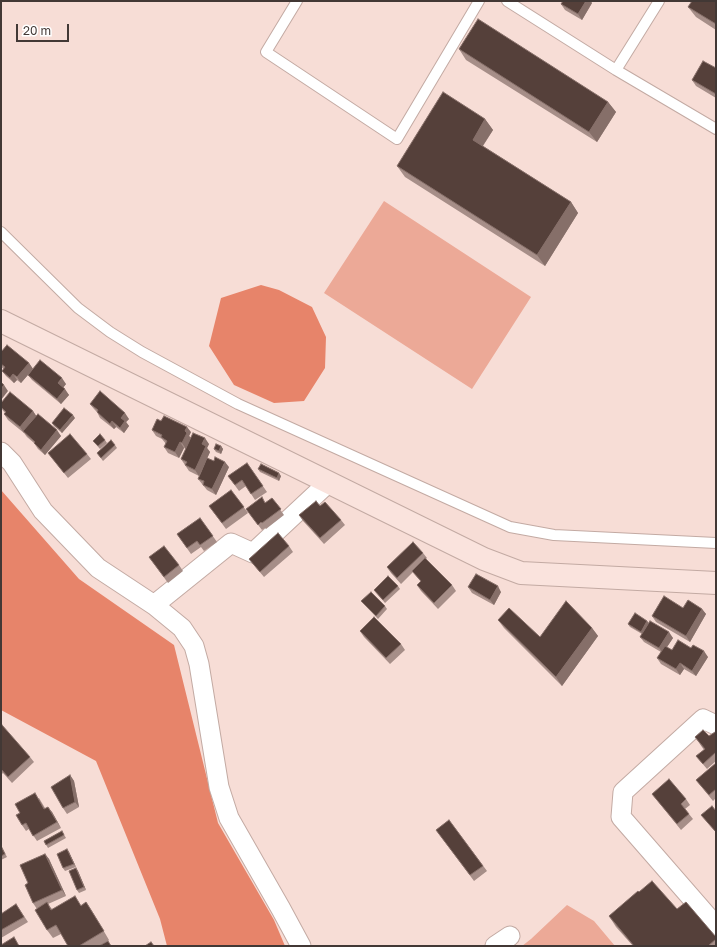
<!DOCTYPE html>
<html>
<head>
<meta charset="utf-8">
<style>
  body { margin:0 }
  #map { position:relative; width:717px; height:947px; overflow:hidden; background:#f7ddd6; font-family:"Golos Text",sans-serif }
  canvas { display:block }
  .frame { position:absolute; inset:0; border:2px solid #423835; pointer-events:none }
  .scale { position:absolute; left:16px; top:24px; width:53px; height:18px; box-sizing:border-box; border:2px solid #423835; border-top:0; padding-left:5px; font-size:12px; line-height:14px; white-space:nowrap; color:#423835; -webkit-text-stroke:3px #fff; paint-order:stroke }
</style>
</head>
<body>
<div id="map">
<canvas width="717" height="947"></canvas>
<div class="frame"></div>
<div class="scale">20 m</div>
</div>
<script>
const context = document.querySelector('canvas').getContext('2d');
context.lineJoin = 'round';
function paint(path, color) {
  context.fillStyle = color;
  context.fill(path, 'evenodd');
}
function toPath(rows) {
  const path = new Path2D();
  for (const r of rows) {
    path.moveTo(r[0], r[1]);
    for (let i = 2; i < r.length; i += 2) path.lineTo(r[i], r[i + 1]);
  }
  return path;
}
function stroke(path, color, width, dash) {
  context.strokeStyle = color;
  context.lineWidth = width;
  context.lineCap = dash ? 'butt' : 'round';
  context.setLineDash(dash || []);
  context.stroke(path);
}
const green = toPath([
  [384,201,531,297,472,389,324,293],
  [567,905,594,921,615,946,522,946,531,939]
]);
const forest = toPath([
  [261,285,279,290,312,307,326,337,325,368,304,401,274,403,234,385,209,346,221,298],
  [1,490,79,579,174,645,218,823,274,920,285,946,167,946,160,919,96,761,1,710]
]);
const lane = toPath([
  [297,1,266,52,397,139,479,1],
  [507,1,616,70,716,129],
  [616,70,659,1],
  [1,232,78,308,110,332,142,352,238,404,510,527,554,535,716,543]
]);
const street = toPath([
  [1,452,12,463,43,511,98,568,154,605,182,628,194,646,199,664,219,787,229,818,281,909,301,946],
  [154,605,231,543,253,553,329,482],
  [716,725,703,719,623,792,621,817,716,926],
  [495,946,510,936]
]);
const secondary = toPath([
  [1,321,484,559,521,573,716,583]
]);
const wall = toPath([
  [716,1,716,30,696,17,688,7],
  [592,3,582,20,565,10,561,4],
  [459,49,608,102,616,112,597,142,466,60],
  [716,68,716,98,696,86,692,80],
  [485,119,493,130,483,146,571,202,578,213,545,266,405,177,397,166],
  [1,352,29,363,33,369,21,383,17,380,14,383,6,376,2,371,4,369,1,367],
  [28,375,66,384,63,388,69,395,61,404,32,380],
  [1,403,33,411,36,416,61,436,45,455,38,449,34,443,27,437,24,433,8,420,4,414,5,413,1,408],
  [90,404,129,419,126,422,129,426,124,433,116,427,114,429,100,418,97,412,94,409],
  [75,418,62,433,54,426,52,423],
  [152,430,191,432,189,436,191,438,209,444,207,448,210,452,199,476,189,471,181,459,186,449,184,448,179,458,168,453,164,447,166,444,162,439,156,436],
  [105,440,107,443,100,449,93,441],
  [115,445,117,448,103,461,97,453],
  [221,446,223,449,221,454,216,452,214,449],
  [48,453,87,454,91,459,68,478],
  [247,463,267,492,255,500,246,486,239,491,228,476],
  [229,467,216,495,207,490,198,479],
  [258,469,281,476,279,481,260,472],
  [231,490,248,513,226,529,209,506],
  [272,498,284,515,266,529,265,528,262,530,246,509,265,503],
  [320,506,341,520,345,525,324,544,303,521,299,515],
  [200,518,217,542,204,551,201,547,191,554,177,534],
  [289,546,293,552,264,577,253,564,249,559],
  [423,553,427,558,426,559,452,585,456,591,438,609,421,591,417,585,421,582,413,572,401,584,391,573,387,567],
  [149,557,179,565,183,571,168,583],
  [398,586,400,589,385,603,374,590],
  [468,587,501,592,494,605,472,593],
  [361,601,385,606,387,609,378,619],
  [683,608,702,609,706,614,690,642,656,622,652,616],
  [498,620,540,637,592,628,598,636,562,686,504,628],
  [647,621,649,623,673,638,667,647,672,650,691,648,708,657,696,676,684,669,680,675,661,664,657,658,661,652,644,642,640,637,642,634,630,627,628,624],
  [360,631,401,644,405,650,390,664,364,637],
  [1,726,30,757,34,762,12,783,3,773,1,775],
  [716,733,716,761,707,769,696,756,704,750,695,737,709,736],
  [716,763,716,798,713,801,696,780],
  [70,775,74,781,79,807,67,814,63,808],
  [652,794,686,799,690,805,685,809,693,819,681,830],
  [39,798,45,808,52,812,61,828,37,841,29,829,26,831,22,825,20,813],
  [449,820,487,871,474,881,436,830],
  [62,831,66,838,48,848,44,841],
  [1,845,7,857,1,860],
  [67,849,69,852,76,867,65,871,63,868],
  [45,854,49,859,66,896,48,904,52,909,81,905,86,902,92,911,109,940,99,946,68,946,61,934,53,938,47,930,37,909,33,903,28,883],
  [76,868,78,871,86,890,79,893,77,890],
  [639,892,677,909,716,937,716,946,633,946,616,927,609,916],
  [16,904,28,922,1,938,1,914]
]);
const shadedWall = toPath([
  [586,1,591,1,592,3,582,20,578,14],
  [608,102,616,112,597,142,589,132],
  [485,119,493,130,480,150,473,140],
  [571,202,578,213,545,266,537,255],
  [29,363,33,369,21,383,17,377],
  [13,374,17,380,14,383,10,378],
  [62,378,66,384,62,389,58,383],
  [4,385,8,391,1,400,1,389],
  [65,389,69,395,61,404,57,399],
  [33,411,37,417,24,433,20,427],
  [125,413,129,419,126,422,129,426,124,433,120,428,121,418],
  [73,415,75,418,62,433,60,430],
  [112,421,116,427,114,429,110,424],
  [187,427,191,432,189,436,191,438,186,449,182,443,185,431],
  [57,430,61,436,45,455,41,450],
  [205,438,209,444,207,448,210,452,199,476,195,470,202,444],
  [180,442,184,448,179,458,175,452],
  [221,446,223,449,221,454,219,451],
  [225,462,229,467,216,495,212,489],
  [279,473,281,476,279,481,277,478],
  [498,586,501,592,494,605,490,600],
  [702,609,706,614,690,642,686,636],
  [647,621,649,624,643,635,641,632],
  [592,628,598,636,562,686,556,677],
  [669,632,673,638,663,653,659,648],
  [704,651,708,657,696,676,692,671],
  [680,663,684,669,680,675,676,669],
  [70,775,74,781,79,807,75,802],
  [48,807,52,812,61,828,57,822],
  [67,849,69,852,76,867,74,864],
  [45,854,49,859,66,896,62,890],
  [76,868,78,871,86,890,84,887]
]);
const building = toPath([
  [563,1,586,1,578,14,561,4,563,1],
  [692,1,716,1,716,24,688,7,692,1],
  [478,19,608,102,589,132,459,49,478,19],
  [703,61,716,68,716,94,692,80,703,61],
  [443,92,485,119,473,140,571,202,537,255,397,166,443,92],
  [7,345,29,363,17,377,13,374,10,378,2,371,5,367,1,364,1,352,7,345],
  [40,360,62,378,58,383,65,389,57,399,28,375,40,360],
  [1,382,4,385,1,389,1,382],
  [100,391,125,413,121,418,125,421,120,428,112,421,110,424,97,412,98,410,90,404,100,391],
  [10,392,33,411,20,427,4,414,6,412,1,407,1,403,10,392],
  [64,408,73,415,60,430,52,423,64,408],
  [38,414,57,430,41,450,34,443,35,442,23,431,38,414],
  [164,416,187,427,185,431,187,433,182,443,180,442,175,452,164,447,167,441,161,437,162,435,152,430,157,419,161,421,164,416],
  [193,433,205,438,202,444,206,446,195,470,185,465,187,462,181,459,193,433],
  [70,434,87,454,64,473,48,453,70,434],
  [100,434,105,440,98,446,93,441,100,434],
  [111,440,115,445,101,458,97,453,111,440],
  [216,444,221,446,219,451,214,449,216,444],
  [215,457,225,462,212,489,203,485,204,481,198,479,207,458,214,461,215,457],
  [247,463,263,486,251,494,242,480,235,485,228,476,247,463],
  [261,464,279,473,277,478,258,469,261,464],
  [231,490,244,507,222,523,209,506,231,490],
  [262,497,265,503,272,498,281,509,262,523,261,522,258,525,246,509,262,497],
  [316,501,320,506,325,502,341,520,320,538,299,515,316,501],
  [200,518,213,536,200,545,197,541,187,548,177,534,200,518],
  [278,533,289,546,260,572,249,559,278,533],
  [413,542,423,553,397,578,387,567,413,542],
  [164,546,179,565,164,577,149,557,164,546],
  [425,558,452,585,434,603,417,585,421,581,412,571,425,558],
  [476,574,498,586,490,600,468,587,476,574],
  [388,576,398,586,383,600,374,590,388,576],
  [371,592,385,606,376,616,361,601,371,592],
  [664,596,683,608,688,600,702,609,686,636,652,616,664,596],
  [566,601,592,628,556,677,498,620,509,608,540,637,566,601],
  [635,613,647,621,641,632,628,624,635,613],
  [374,617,401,644,386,658,360,631,374,617],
  [650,621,669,632,659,648,640,637,650,621],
  [678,640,691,648,693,645,704,651,692,671,680,663,676,669,657,658,665,646,672,650,678,640],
  [2,725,30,757,8,777,1,769,1,726,2,725],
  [703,730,709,736,715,732,716,733,716,752,703,764,696,756,705,749,695,737,703,730],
  [716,763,716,789,709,795,696,780,716,763],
  [70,775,75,802,63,808,51,787,70,775],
  [669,779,686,799,681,804,689,814,677,824,652,794,669,779],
  [35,793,44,809,48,807,57,822,33,836,26,823,22,825,16,815,20,813,15,804,35,793],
  [712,806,716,811,716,830,715,831,701,815,712,806],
  [449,820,483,866,470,875,436,830,449,820],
  [62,831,64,835,46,845,44,841,62,831],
  [1,846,5,854,1,856,1,846],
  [67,849,74,864,63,868,57,854,67,849],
  [45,854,62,890,33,903,25,885,28,883,20,865,45,854],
  [76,868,84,887,77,890,69,871,76,868],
  [652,881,677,909,686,902,716,937,716,939,708,946,634,946,609,916,638,891,639,892,652,881],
  [75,896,81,906,86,902,104,931,79,946,68,946,56,925,47,930,35,910,47,902,51,910,75,896],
  [16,904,24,917,1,930,1,914,16,904],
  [14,937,19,946,1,946,1,945,14,937],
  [108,941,111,946,99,946,108,941],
  [151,942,154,946,145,946,151,942]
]);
paint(green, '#eca997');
paint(forest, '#e7846a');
stroke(lane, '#c3aaa3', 12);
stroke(street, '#c3aaa3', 21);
stroke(secondary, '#c3aaa3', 24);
stroke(lane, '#fff', 10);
stroke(street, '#fff', 19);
stroke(secondary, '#fae3dd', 22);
paint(wall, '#a68e88');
paint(shadedWall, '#866f69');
paint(building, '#55403a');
stroke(building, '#866f69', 1);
</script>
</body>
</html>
